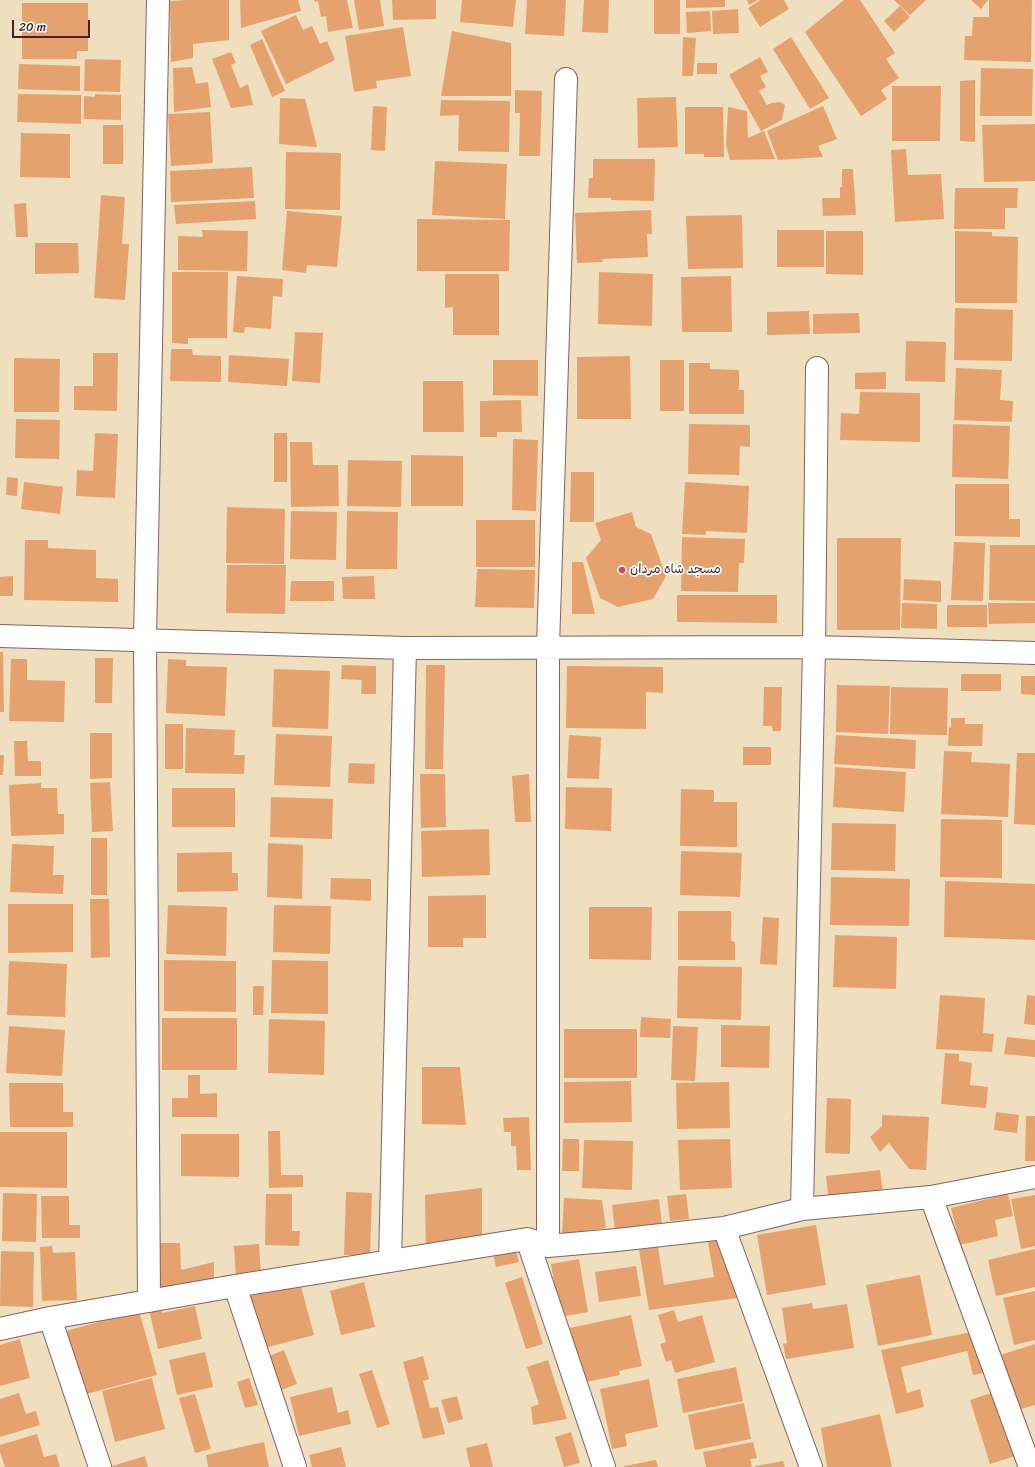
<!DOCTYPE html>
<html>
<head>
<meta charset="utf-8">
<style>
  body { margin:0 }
  #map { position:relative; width:1035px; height:1467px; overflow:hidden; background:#efdfbf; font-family:Sriracha,sans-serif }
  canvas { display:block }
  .scale { position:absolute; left:12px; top:20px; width:78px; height:18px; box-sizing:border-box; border:2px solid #4a1f2b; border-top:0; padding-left:5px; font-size:12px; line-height:14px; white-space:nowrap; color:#4a1f2b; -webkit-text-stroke:3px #fff; paint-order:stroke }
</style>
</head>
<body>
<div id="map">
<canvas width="1035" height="1467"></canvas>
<div class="scale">20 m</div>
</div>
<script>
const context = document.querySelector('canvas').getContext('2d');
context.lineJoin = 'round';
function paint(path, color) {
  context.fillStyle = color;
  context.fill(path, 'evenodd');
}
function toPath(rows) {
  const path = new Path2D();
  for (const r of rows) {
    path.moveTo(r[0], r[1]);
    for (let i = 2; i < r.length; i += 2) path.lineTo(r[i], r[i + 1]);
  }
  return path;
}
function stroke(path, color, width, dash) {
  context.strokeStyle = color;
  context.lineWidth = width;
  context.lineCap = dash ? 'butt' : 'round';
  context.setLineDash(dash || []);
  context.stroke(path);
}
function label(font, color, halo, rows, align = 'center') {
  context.font = font + ' Sriracha,"Playpen Sans Arabic",sans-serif';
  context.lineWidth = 3.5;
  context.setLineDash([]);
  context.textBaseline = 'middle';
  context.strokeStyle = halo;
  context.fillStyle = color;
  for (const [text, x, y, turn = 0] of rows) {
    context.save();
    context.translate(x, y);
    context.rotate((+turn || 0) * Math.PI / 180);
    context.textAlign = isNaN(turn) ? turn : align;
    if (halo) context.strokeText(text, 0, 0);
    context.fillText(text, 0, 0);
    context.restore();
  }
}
const building = toPath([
  [188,0,229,0,229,40,193,44,193,58,171,62,170,1],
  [240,0,298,0,301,11,241,28],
  [314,0,347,0,353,28,328,32,326,16,321,17,318,1,315,2],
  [354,0,380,0,384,26,359,30],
  [392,0,436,0,436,19,393,20],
  [462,0,516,0,513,27,460,22],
  [527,0,566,0,564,36,525,34],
  [584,0,609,0,608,33,582,32],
  [654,0,680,0,680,34,654,34],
  [686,0,725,0,725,7,686,8],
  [747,0,758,0,749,5],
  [760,0,784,0,789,9,760,27,748,8],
  [844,0,860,0,895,53,886,59,899,78,881,90,887,99,861,116,805,32],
  [894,0,926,0,910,15],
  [971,0,988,0,981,9],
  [989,0,1032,0,1031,62,964,60,965,36,972,36,973,17,989,17],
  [22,3,88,3,88,51,77,51,77,59,22,59],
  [900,6,910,17,894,32,884,21],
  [738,9,739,33,713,34,712,11],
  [710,11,711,31,687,33,686,12],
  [296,15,303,30,312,26,320,44,327,41,335,60,286,84,261,31],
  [403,27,411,76,376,81,377,88,354,92,345,36],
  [452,31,511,43,511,96,441,96],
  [683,37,696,38,693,76,682,76],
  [791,37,829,98,810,109,773,49],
  [262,39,285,91,272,97,250,45],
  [231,52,236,63,231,65,240,88,248,84,253,105,231,108,212,59],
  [760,57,768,72,760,76,766,87,759,91,767,105,772,103,780,102,785,105,782,120,761,131,729,75],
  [85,59,121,60,120,92,84,91],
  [697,63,717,63,717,74,697,74],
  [19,64,80,66,80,91,18,89],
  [192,67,196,84,208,82,211,107,174,112,173,68],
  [981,68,1033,69,1032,116,980,116],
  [975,80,975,142,960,141,960,81],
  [892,86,941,86,940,141,892,141],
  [515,90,542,91,540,156,519,156,520,113,515,113],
  [18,94,81,95,81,124,17,122],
  [95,94,121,95,121,120,84,119,84,96,95,97],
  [676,97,678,147,638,148,637,98],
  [280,98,305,99,317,147,279,144],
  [441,100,510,101,509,152,458,151,459,115,440,116],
  [373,106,387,107,385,151,371,150],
  [823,106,837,139,818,146,823,157,778,160,767,131],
  [685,107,723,107,724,157,704,157,704,154,685,154],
  [728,107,747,111,748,138,764,131,775,159,730,160,726,145],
  [210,112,213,163,171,166,168,114],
  [1035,124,1035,181,984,182,982,125],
  [103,125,123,125,123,164,103,164],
  [21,133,70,134,70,178,20,177],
  [906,149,908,175,941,174,944,219,895,222,891,150],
  [286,152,341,153,340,210,285,209],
  [593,159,655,159,654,201,611,200,611,198,588,198,589,178,593,178],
  [435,161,507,164,505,219,432,215],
  [252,167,254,198,171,202,170,171],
  [842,169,853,169,856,215,823,216,822,198,840,198,840,187,842,187],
  [955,188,1018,188,1017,208,1005,208,1005,229,954,229],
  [101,195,125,197,122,244,129,244,125,300,94,298],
  [255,201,256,219,176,224,174,205],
  [26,203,28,237,16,237,14,204],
  [651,210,652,234,647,234,648,257,602,259,603,262,577,263,575,213],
  [287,211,342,216,337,267,307,265,306,273,282,270],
  [742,215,743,268,688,269,686,216],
  [417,219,510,220,509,271,417,271],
  [202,230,248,231,247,271,178,270,178,236,203,237],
  [777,230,824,230,824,267,777,267],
  [826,231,863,231,863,275,826,274],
  [955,231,992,232,992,236,1018,237,1017,303,955,303],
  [35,243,78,243,79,273,35,274],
  [172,272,228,272,227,338,188,338,188,344,172,343],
  [599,272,653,274,652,326,598,324],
  [445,274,499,274,499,335,453,335,453,307,445,308],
  [237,276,283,279,282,297,273,296,271,329,245,327,244,333,233,332],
  [731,276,732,332,682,332,681,277],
  [955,308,1013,310,1012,361,954,360],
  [809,311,810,334,767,335,767,312],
  [859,313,860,333,813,334,813,314],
  [295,332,323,333,320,383,292,381],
  [906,341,946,342,945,382,905,381],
  [171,349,192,349,193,355,221,356,221,382,170,381],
  [93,353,118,353,117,411,74,410,74,386,93,386],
  [229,355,289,359,287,386,228,382],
  [630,356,631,419,577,419,577,357],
  [14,358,60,359,59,412,14,412],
  [493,360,538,360,538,396,493,395],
  [660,360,684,360,684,411,660,411],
  [689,363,710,363,710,369,739,370,739,390,744,390,744,414,689,414],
  [956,368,1002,370,1000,400,1013,401,1012,422,954,420],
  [886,372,886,389,855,389,855,373],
  [423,381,463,381,464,432,423,432],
  [860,392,920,393,920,442,840,440,841,413,859,414],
  [521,400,522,432,497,432,497,437,480,437,480,401],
  [16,419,60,420,59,459,15,458],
  [689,424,750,425,750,447,740,446,739,475,688,474],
  [953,424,1010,426,1008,479,952,477],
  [95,433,118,434,115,498,76,496,77,470,93,471],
  [274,433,287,433,287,482,274,482],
  [513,439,538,440,536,511,512,510],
  [290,442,312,442,313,465,338,465,339,506,291,507],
  [411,455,463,456,463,506,411,506],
  [348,460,402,461,401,507,347,506],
  [571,472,594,472,594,522,570,522],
  [7,477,18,478,17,496,6,495],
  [24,482,63,487,60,514,21,509],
  [685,482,749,486,747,533,706,531,706,535,682,534],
  [955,484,1009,484,1009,519,1020,519,1020,537,955,536],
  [227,507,285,509,284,564,226,563],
  [291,511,337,512,336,560,290,559],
  [347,511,398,512,397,569,346,569],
  [632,512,636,527,651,534,666,576,653,599,618,607,600,598,586,558,601,540,595,523],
  [476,520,535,520,535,567,476,567],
  [682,537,745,539,744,563,739,563,738,592,681,591],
  [837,538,901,538,900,630,837,630],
  [25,540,48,540,48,548,96,550,96,578,118,579,118,602,24,600],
  [954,542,985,543,983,601,951,600],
  [990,545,1035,545,1035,601,989,600],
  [572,562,583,562,595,614,572,614],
  [227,565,286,565,285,614,226,613],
  [477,569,535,570,534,608,475,607],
  [13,576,13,596,0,596,0,577],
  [374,576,375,599,343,599,342,577],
  [904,579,941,581,941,602,903,600],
  [291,581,334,581,334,601,290,601],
  [677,595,777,595,777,623,677,622],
  [902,603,937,604,937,629,901,628],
  [988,603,1035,603,1035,623,989,624],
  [947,605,987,605,987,627,947,627],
  [0,652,3,652,4,712,0,712],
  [95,658,113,658,112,703,95,703],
  [11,659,27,659,27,680,65,681,64,722,9,721],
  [168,659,186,660,186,666,227,667,225,716,166,713],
  [342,665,376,666,376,694,361,694,362,680,341,679],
  [426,665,445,665,443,769,425,769],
  [567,666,663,667,663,693,646,692,646,729,566,728],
  [274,669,330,671,328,729,272,727],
  [961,674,1001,674,1001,691,961,691],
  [1021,676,1035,676,1035,695,1021,694],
  [837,685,890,686,888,734,836,732],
  [764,687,782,687,781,731,773,731,772,726,763,726],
  [891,687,948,688,947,735,890,734],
  [951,718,965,718,965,724,983,724,982,746,948,746,949,727,951,728],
  [165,724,183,724,183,769,165,769],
  [186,728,235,730,234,755,245,755,244,774,185,773],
  [90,733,112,733,112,778,90,779],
  [276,734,332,736,330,787,274,785],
  [569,735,601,737,599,779,567,778],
  [836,735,916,740,915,769,834,764],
  [14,741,27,741,28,761,41,761,41,776,15,776],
  [743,747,771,747,771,765,743,765],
  [944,751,972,752,971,762,1010,764,1008,817,941,814],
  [1017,753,1035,753,1035,825,1014,824],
  [0,755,4,755,3,775,0,775],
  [349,763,375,764,374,784,348,783],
  [835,767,906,772,904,812,833,807],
  [420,774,445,774,446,827,421,828],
  [529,774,531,822,515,822,512,776],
  [110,782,113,831,92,832,90,783],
  [41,783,41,788,57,788,58,814,64,814,64,834,11,836,9,785],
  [566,787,612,788,611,831,565,829],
  [172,788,235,788,235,827,172,827],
  [681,789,714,790,714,802,737,802,737,847,680,846],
  [271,797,333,799,332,839,270,837],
  [941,819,1002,820,1002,878,940,877],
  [832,823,896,824,895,871,831,870],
  [489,829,490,875,422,877,421,831],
  [91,838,107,838,107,895,91,895],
  [268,843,303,845,302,899,267,897],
  [12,844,54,846,53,875,64,875,63,894,10,892],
  [681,851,742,853,740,897,680,895],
  [232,852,232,873,238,873,238,891,177,892,177,853],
  [831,877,910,879,909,926,830,925],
  [331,878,371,879,371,901,330,899],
  [945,881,1035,884,1035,940,944,937],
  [486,895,486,938,463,938,463,947,428,947,428,896],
  [90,899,109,899,110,957,91,958],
  [8,904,73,904,73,952,8,953],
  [168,905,227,907,226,956,166,954],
  [274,905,331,906,330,954,273,952],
  [589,907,652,907,651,960,589,959],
  [678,911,731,911,731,941,735,942,735,960,678,960],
  [763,917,779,918,777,965,760,964],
  [835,935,897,937,896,989,833,987],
  [164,960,236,961,236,1012,164,1011],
  [272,960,328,961,328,1014,271,1013],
  [9,961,67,964,65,1017,7,1015],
  [678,966,742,967,741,1020,677,1018],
  [253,986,264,986,263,1015,253,1015],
  [940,995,985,998,983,1033,994,1034,992,1052,936,1049],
  [1027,995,1035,996,1035,1025,1024,1024],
  [641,1017,671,1019,670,1038,640,1037],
  [162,1018,237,1018,237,1070,162,1070],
  [269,1019,325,1021,324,1075,268,1073],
  [721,1025,770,1026,769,1068,721,1067],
  [9,1026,65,1030,62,1076,6,1073],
  [673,1026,698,1027,695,1081,671,1080],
  [564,1029,637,1029,637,1078,564,1078],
  [1007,1037,1035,1040,1035,1057,1004,1054],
  [945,1053,959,1054,959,1061,972,1063,970,1085,988,1087,986,1108,941,1104],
  [422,1067,460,1067,466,1125,422,1124],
  [188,1075,200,1075,200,1094,217,1093,217,1117,172,1117,172,1098,188,1098],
  [631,1081,632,1122,564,1123,564,1082],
  [729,1082,730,1128,677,1129,676,1083],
  [9,1083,63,1083,63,1112,73,1112,73,1127,10,1127],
  [827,1098,851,1099,850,1154,825,1153],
  [996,1112,1019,1115,1017,1133,994,1130],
  [882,1115,929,1117,926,1170,909,1169,889,1143,880,1152,870,1137,882,1126],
  [1026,1116,1035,1116,1035,1161,1025,1161],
  [529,1117,531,1170,517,1170,516,1146,511,1146,511,1132,504,1132,503,1118],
  [268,1131,280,1131,281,1175,303,1175,303,1187,269,1188],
  [0,1132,67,1132,67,1188,0,1187],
  [181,1134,239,1134,239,1177,181,1176],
  [563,1139,579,1139,579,1171,562,1171],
  [730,1139,732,1188,680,1190,678,1140],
  [584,1140,633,1141,632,1190,582,1188],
  [880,1170,883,1195,829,1202,826,1176],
  [482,1188,482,1244,426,1251,425,1195],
  [346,1192,372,1193,370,1256,344,1255],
  [3,1193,37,1194,36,1242,2,1241],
  [266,1194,292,1194,292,1231,300,1231,299,1246,265,1245],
  [686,1194,689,1219,670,1221,667,1196],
  [1008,1194,1013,1216,995,1220,998,1236,960,1245,951,1208],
  [1035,1195,1035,1246,1021,1249,1011,1199],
  [41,1196,69,1196,69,1225,80,1225,80,1238,42,1238],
  [564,1198,602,1200,606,1228,562,1234],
  [659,1199,662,1224,615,1230,612,1205],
  [816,1225,826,1285,767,1295,757,1235],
  [722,1235,738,1298,649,1310,639,1250,658,1247,664,1285,714,1277,707,1237],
  [157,1243,180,1243,181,1270,214,1262,214,1278,159,1291],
  [259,1244,261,1277,236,1279,234,1246],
  [52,1246,53,1253,75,1252,77,1300,42,1301,40,1247],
  [515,1247,519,1262,496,1267,493,1252],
  [1035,1249,1035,1287,996,1296,988,1260],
  [1,1251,34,1252,33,1307,0,1306],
  [579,1259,588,1312,560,1317,551,1264],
  [636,1266,641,1296,599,1302,595,1272],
  [920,1275,932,1335,878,1346,866,1285],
  [522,1277,543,1344,526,1349,505,1283],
  [364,1282,375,1327,341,1335,330,1291],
  [300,1283,314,1335,261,1349,247,1297],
  [1035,1291,1035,1340,1014,1345,1003,1298],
  [812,1303,813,1309,847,1304,854,1348,786,1359,783,1344,787,1343,782,1308],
  [195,1306,202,1339,158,1349,149,1309,161,1307,162,1313],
  [674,1310,678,1322,702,1315,715,1362,675,1373,671,1360,666,1362,660,1344,666,1342,658,1315],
  [139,1311,157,1375,79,1396,62,1332],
  [631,1315,642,1366,619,1371,620,1375,581,1383,570,1328],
  [972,1332,983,1373,973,1375,967,1351,901,1367,907,1393,920,1389,924,1407,896,1414,881,1350],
  [20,1339,30,1378,0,1386,0,1345],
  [1035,1344,1035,1405,1018,1410,1000,1355],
  [284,1350,297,1384,276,1392,264,1358],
  [205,1352,213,1387,177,1395,169,1360],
  [423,1356,429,1379,423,1381,430,1408,438,1407,445,1434,423,1439,403,1362],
  [548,1360,567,1419,533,1425,531,1407,539,1404,527,1367],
  [736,1367,743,1401,683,1413,677,1379],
  [372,1370,390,1424,377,1428,359,1374],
  [152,1378,165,1429,115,1442,102,1391],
  [249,1378,258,1405,245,1408,237,1382],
  [649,1379,658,1427,625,1434,627,1446,612,1449,600,1389],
  [332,1387,338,1413,348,1410,351,1424,299,1436,290,1397],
  [994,1392,1015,1456,990,1464,970,1400],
  [19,1393,26,1414,36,1411,40,1425,0,1437,0,1399],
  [195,1394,211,1449,195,1453,179,1398],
  [457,1396,463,1419,448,1423,441,1400],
  [744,1403,751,1439,695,1450,688,1415],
  [880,1414,892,1467,827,1467,821,1428],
  [571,1432,580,1463,564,1467,555,1437],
  [37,1434,44,1457,56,1454,60,1467,5,1467,0,1452,0,1445],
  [264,1442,269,1467,208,1467,206,1455],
  [753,1442,757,1458,750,1459,752,1467,706,1467,703,1452],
  [487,1443,493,1467,470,1467,466,1448],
  [341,1447,346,1467,312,1467,309,1455],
  [145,1456,148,1467,113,1467,112,1466],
  [656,1460,658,1467,624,1467,624,1466],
  [783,1461,785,1467,755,1467,755,1466]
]);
const minor = toPath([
  [0,636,405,648,814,647,1035,653],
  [931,1197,1030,1467],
  [802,1209,814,647,817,368],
  [724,1228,811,1467],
  [527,1239,604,1467],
  [548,1246,548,647,566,79],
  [390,1261,405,648],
  [235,1286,295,1467],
  [149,1301,145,639,158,0],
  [50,1318,100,1467],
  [0,1329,50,1318,235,1286,527,1239,548,1246,617,1240,724,1228,802,1209,931,1197,1035,1177]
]);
const markers = [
  [622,570,4,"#d1495b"]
];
const poiNames = [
  ["مسجد شاه مردان",630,570]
];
paint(building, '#e5a26f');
stroke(minor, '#84625f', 24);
stroke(minor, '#fff', 22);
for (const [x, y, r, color] of markers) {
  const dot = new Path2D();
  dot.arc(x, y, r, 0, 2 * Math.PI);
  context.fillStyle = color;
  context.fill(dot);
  stroke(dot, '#fff', 1.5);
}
label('13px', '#4a1f2b', '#fff', poiNames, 'left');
</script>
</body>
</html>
